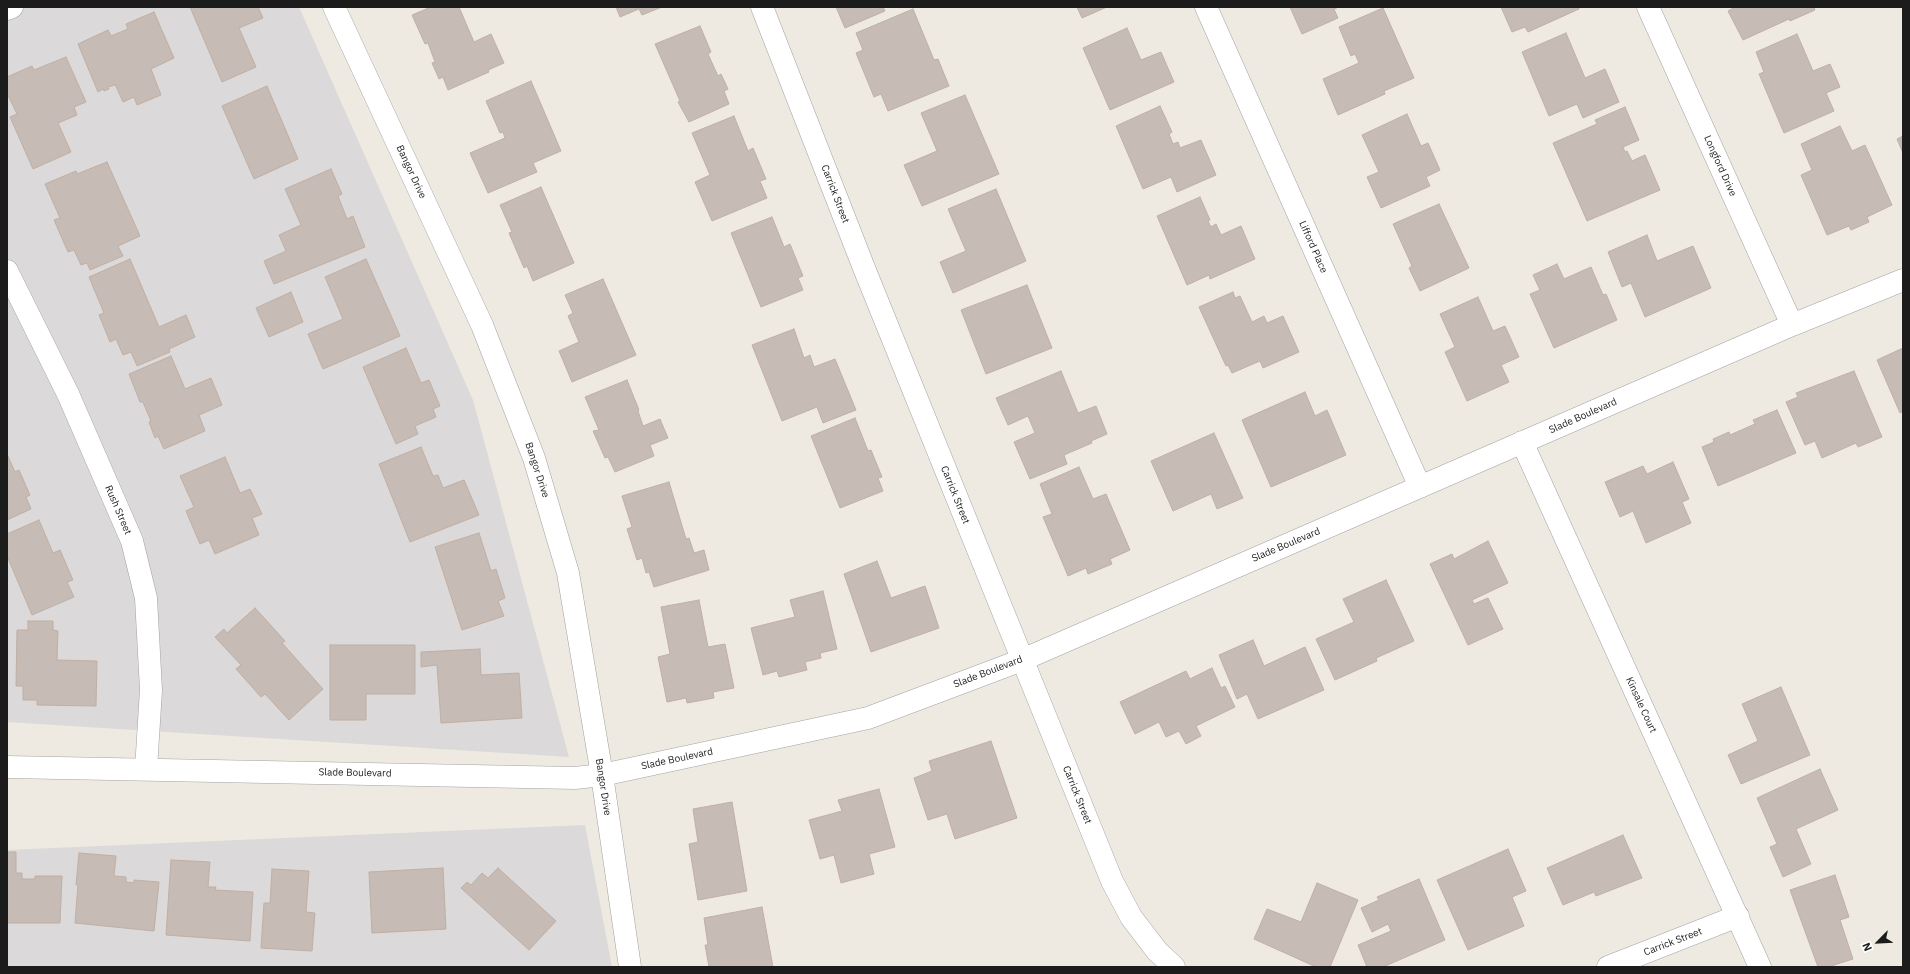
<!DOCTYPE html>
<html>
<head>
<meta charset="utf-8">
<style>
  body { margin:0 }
  #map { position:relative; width:1910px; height:974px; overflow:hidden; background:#eeeae1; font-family:"IBM Plex Sans",sans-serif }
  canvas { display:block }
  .frame { position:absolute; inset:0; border:8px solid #1c1c1c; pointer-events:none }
  .north { position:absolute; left:1858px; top:922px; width:40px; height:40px; -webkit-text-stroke:3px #fff; paint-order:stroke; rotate:246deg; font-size:11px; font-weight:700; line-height:16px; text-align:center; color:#1c1c1c }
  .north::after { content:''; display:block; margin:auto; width:14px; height:18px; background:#1c1c1c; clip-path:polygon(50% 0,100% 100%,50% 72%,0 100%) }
</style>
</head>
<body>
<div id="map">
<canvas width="1910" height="974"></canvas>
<div class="frame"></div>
<div class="north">N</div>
</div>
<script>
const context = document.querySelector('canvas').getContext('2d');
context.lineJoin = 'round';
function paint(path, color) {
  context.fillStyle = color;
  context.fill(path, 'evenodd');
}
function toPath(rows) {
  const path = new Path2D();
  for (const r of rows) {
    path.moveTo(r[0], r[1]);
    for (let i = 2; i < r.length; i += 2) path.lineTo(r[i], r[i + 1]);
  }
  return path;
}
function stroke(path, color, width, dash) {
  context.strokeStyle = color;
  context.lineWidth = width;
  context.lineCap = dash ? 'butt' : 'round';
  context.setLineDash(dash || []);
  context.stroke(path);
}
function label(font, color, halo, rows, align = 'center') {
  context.font = font + ' "IBM Plex Sans",sans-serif';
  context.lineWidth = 4;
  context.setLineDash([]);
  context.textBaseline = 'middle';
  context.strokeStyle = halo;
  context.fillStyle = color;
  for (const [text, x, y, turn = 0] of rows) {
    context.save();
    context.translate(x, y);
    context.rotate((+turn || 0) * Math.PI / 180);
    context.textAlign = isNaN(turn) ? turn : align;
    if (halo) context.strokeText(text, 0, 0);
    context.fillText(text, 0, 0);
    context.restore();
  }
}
const residential = toPath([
  [7,7,299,7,473,400,569,757,7,722],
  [585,825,612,967,7,967,7,850]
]);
const building = toPath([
  [190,7,258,7,263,18,239,28,256,67,222,82,190,7],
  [431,7,459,7,474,42,491,34,504,63,488,70,489,72,448,90,443,77,439,79,432,63,435,62,428,43,425,44,412,15,431,7],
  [616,7,662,7,642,15,639,9,620,17,616,7],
  [836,7,883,7,885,11,845,28,836,7],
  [1077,7,1107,7,1082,18,1077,7],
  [1290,7,1339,7,1334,9,1338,18,1302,34,1290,7],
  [1501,7,1579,7,1579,9,1528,32,1525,27,1512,32,1501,7],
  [1735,7,1814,7,1815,10,1790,21,1789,19,1743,40,1728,11,1735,7],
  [1383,8,1414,78,1384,91,1385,94,1338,115,1323,79,1359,63,1355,54,1351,56,1339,27,1383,8],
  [913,9,934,60,938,59,949,86,888,111,881,94,874,97,856,53,863,50,856,33,913,9],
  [154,12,174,58,151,69,161,95,137,105,134,97,123,102,115,84,115,85,108,87,109,89,104,91,103,89,98,92,78,44,108,30,111,36,128,29,126,24,154,12],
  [700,26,711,52,708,54,718,76,721,74,728,89,724,91,729,104,689,122,678,102,680,101,655,44,700,26],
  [1127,28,1141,60,1161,52,1174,82,1110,110,1083,48,1127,28],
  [1566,33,1585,78,1605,69,1619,102,1583,118,1577,104,1549,116,1522,52,1566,33],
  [1797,34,1813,71,1830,64,1840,87,1826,93,1834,111,1784,133,1759,74,1764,72,1756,52,1797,34],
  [66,57,86,102,74,107,77,115,58,123,71,152,33,169,10,117,17,114,7,93,7,77,32,66,34,70,66,57],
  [531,81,561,151,533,163,537,172,488,193,470,153,505,138,503,132,500,133,486,101,531,81],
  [267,86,298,159,254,179,222,106,267,86],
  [965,95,999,174,922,206,904,165,937,151,921,113,965,95],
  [1160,106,1172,132,1169,134,1173,144,1178,142,1180,148,1201,140,1216,175,1177,192,1171,177,1143,189,1116,126,1160,106],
  [1625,107,1639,140,1623,147,1625,152,1627,151,1632,161,1645,155,1660,190,1587,221,1553,143,1597,124,1595,120,1625,107],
  [1407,114,1421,146,1428,143,1440,170,1426,177,1430,186,1381,208,1367,177,1379,172,1362,135,1407,114],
  [734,116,748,151,753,148,766,179,760,181,767,198,712,221,695,182,710,175,692,133,734,116],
  [1840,126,1852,151,1865,145,1892,205,1867,217,1869,222,1851,230,1849,226,1827,235,1801,175,1812,170,1801,144,1840,126],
  [1903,136,1903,153,1897,139,1903,136],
  [107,162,140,236,118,246,123,256,90,270,87,263,81,265,74,250,68,252,54,220,60,218,45,184,76,171,77,174,107,162],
  [331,169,342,194,338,196,347,219,353,216,365,247,274,284,264,261,286,251,279,235,301,225,285,189,331,169],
  [541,187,574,263,533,281,527,266,524,268,509,233,512,232,500,205,541,187],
  [996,189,1026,261,953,293,940,262,966,251,948,209,996,189],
  [1200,197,1210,220,1208,221,1211,227,1216,224,1221,235,1241,226,1255,259,1210,279,1209,275,1187,285,1157,216,1200,197],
  [1439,204,1469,268,1420,291,1409,268,1412,266,1393,224,1439,204],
  [772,217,784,247,790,244,803,276,798,278,803,290,761,307,731,233,772,217],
  [1647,235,1657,261,1693,246,1711,288,1645,317,1631,283,1622,287,1608,252,1647,235],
  [130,259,159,327,186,315,195,337,169,349,170,352,137,366,131,352,123,355,116,339,110,342,99,315,104,313,89,277,130,259],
  [366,259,400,336,323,369,308,334,343,319,325,277,366,259],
  [1557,264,1564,279,1591,267,1603,295,1606,294,1617,320,1554,348,1530,294,1540,290,1533,275,1557,264],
  [603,279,636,355,572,382,559,351,579,342,568,316,573,313,565,295,603,279],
  [1027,285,1052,348,986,374,961,310,1027,285],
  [291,292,303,322,269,337,256,308,291,292],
  [1233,292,1235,298,1240,296,1252,322,1264,316,1267,323,1283,316,1299,352,1263,368,1260,361,1232,373,1228,365,1226,366,1199,307,1233,292],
  [1478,297,1493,331,1505,326,1519,357,1501,365,1509,382,1467,401,1445,352,1455,347,1440,314,1478,297],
  [794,329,804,358,810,355,814,367,835,359,856,410,823,423,817,407,782,421,752,345,794,329],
  [406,348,421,383,429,380,440,406,433,409,436,417,415,426,418,434,396,444,363,367,406,348],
  [1903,348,1903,411,1900,413,1877,360,1903,348],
  [171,356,185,389,211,378,222,405,199,415,205,431,164,449,158,436,155,438,149,422,151,421,143,402,140,402,129,374,171,356],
  [1061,371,1078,413,1096,406,1107,434,1091,441,1092,443,1064,455,1067,464,1030,479,1014,442,1035,433,1028,416,1008,425,996,398,1061,371],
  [1854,371,1882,437,1858,447,1856,443,1822,458,1815,441,1805,445,1786,402,1798,397,1796,393,1854,371],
  [627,380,639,410,638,411,643,426,660,419,668,438,650,445,654,456,615,472,608,457,605,458,593,431,599,430,585,397,627,380],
  [1305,392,1315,416,1327,410,1346,455,1271,487,1242,420,1305,392],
  [1777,410,1796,453,1718,486,1702,447,1714,442,1713,439,1729,432,1730,435,1755,424,1753,420,1777,410],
  [855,418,868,451,871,450,882,477,878,478,883,491,840,508,811,436,855,418],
  [1214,433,1243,498,1217,509,1211,494,1173,511,1151,461,1214,433],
  [421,447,433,476,438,475,443,488,464,480,479,515,410,542,379,464,421,447],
  [7,454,15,472,19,470,30,495,26,497,31,509,7,520,7,454],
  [225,457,240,493,250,489,262,514,252,518,259,535,215,554,209,540,200,544,186,511,194,507,180,476,225,457],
  [1673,462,1689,499,1682,502,1691,523,1646,543,1633,511,1620,517,1605,482,1643,466,1647,474,1673,462],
  [1079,467,1093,499,1106,494,1130,550,1110,559,1112,564,1088,574,1086,568,1068,576,1043,517,1052,514,1040,484,1079,467],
  [669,482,686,539,689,538,694,553,704,550,709,570,654,587,649,572,646,573,642,558,637,560,627,529,632,527,622,496,669,482],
  [39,520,53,553,60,550,73,580,67,582,74,597,32,615,7,556,7,534,39,520],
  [479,533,491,571,496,569,505,598,498,601,504,616,462,630,435,547,479,533],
  [1488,541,1508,583,1472,600,1474,604,1488,598,1503,629,1468,645,1430,564,1452,554,1454,559,1488,541],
  [877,561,891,598,925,586,939,628,871,652,844,574,877,561],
  [1386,580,1414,641,1376,658,1377,661,1335,680,1316,639,1354,622,1343,599,1386,580],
  [823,591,837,649,820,653,821,658,805,662,807,670,779,677,777,671,763,675,751,628,795,617,790,600,823,591],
  [699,600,708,647,725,644,734,688,713,692,714,698,687,703,686,698,667,702,658,657,670,654,661,607,699,600],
  [255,608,285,641,282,643,323,689,289,720,265,694,261,697,236,669,241,665,215,637,224,629,227,633,255,608],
  [28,621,53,621,53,630,58,631,57,660,97,661,96,706,37,705,37,700,23,700,23,686,16,686,17,630,28,630,28,621],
  [1253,640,1264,666,1305,647,1324,690,1258,719,1247,694,1237,699,1219,655,1253,640],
  [330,645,415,645,415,694,366,694,366,720,330,720,330,645],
  [480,649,481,675,519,673,522,718,441,723,437,665,421,667,421,652,480,649],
  [1212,668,1221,688,1225,686,1235,707,1196,726,1201,736,1186,744,1179,731,1166,737,1159,722,1135,734,1120,702,1186,671,1190,679,1212,668],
  [1781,687,1810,755,1741,784,1728,755,1758,741,1742,704,1781,687],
  [991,741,1017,818,955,839,947,814,928,820,914,778,932,771,929,761,991,741],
  [1820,769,1838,810,1796,829,1811,864,1783,877,1770,847,1777,844,1757,798,1820,769],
  [879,789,895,847,869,854,874,874,841,883,834,855,820,859,809,820,842,811,838,800,879,789],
  [732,802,747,891,698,900,689,844,698,842,693,809,732,802],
  [1623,835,1642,878,1596,896,1594,892,1563,905,1547,868,1623,835],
  [1508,849,1526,891,1512,897,1524,926,1468,950,1437,880,1508,849],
  [7,852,16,852,16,873,22,873,22,879,35,879,35,876,62,876,60,923,7,923,7,852],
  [79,853,116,856,114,876,126,877,126,882,134,883,134,880,159,882,154,931,75,923,78,885,76,885,79,853],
  [171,860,210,862,208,887,216,887,215,890,253,892,250,941,166,935,171,860],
  [443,868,446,929,372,933,369,872,443,868],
  [498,868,556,921,529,950,461,888,467,882,471,885,482,873,488,878,498,868],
  [272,869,309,871,306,912,315,913,312,951,261,948,264,903,270,903,272,869],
  [1835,875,1849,917,1840,920,1853,959,1828,967,1818,967,1790,890,1835,875],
  [1419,879,1445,940,1383,967,1367,967,1358,945,1391,931,1388,924,1372,932,1361,908,1379,900,1377,897,1419,879],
  [1317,883,1358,900,1330,967,1316,967,1254,939,1267,909,1301,922,1317,883],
  [762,907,773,967,709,967,705,945,708,945,704,918,762,907]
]);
const minor = toPath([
  [762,7,864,268,1112,881,1131,917,1157,951,1174,967],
  [1206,7,1420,487],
  [1648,7,1792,325],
  [7,9,12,7],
  [7,271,68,394,132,541,146,598,151,690,146,769],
  [1522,442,1760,967],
  [7,767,575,778,602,775,868,718,1022,660,1792,325,1903,280],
  [1608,967,1738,916]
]);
const tertiary = toPath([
  [334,7,482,325,534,458,568,573,602,775,630,967]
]);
const streetNames = [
  ["Longford Drive",1720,166,66],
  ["Bangor Drive",411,172,65],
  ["Carrick Street",835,194,69],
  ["Lifford Place",1313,247,66],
  ["Slade Boulevard",1583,416,-24],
  ["Bangor Drive",537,470,72],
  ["Carrick Street",955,495,68],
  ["Rush Street",118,510,67],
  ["Slade Boulevard",1286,545,-23],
  ["Slade Boulevard",988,672,-21],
  ["Kinsale Court",1641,705,65],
  ["Slade Boulevard",677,759,-12],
  ["Slade Boulevard",355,773,1],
  ["Bangor Drive",603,787,81],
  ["Carrick Street",1077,795,68],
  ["Carrick Street",1673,942,-21]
];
paint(residential, '#dbd9d9');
paint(building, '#c6bbb5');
stroke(building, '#c1afa3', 1);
stroke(minor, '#a3a3a3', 23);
stroke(tertiary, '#a3a3a3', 23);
stroke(minor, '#fff', 22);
stroke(tertiary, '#fff', 22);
label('10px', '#1c1c1c', '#fff', streetNames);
</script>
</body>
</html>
